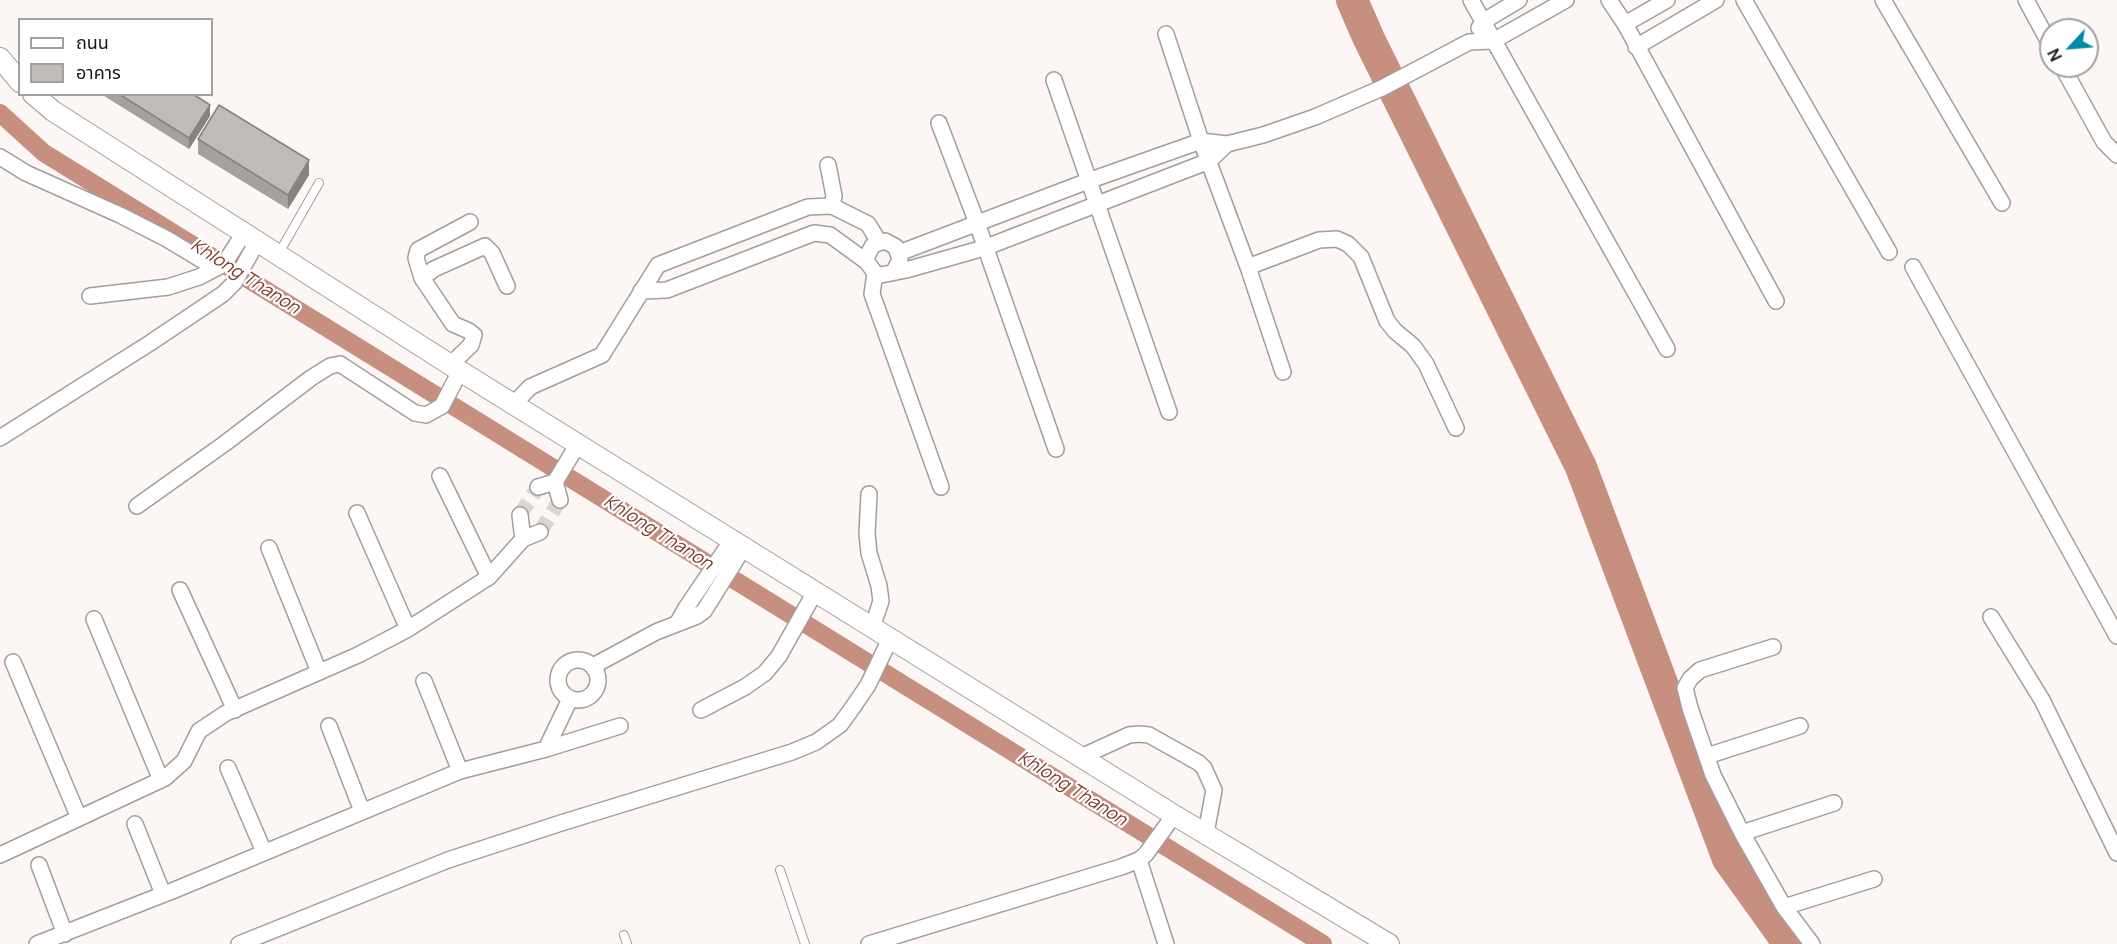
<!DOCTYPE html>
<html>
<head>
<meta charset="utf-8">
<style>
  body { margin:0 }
  #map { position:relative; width:2117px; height:944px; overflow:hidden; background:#fcf6f4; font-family:Manrope,"Noto Sans Thai",sans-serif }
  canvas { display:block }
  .legend { position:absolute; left:18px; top:18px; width:195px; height:78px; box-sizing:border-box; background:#fff; border:2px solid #a2a1a1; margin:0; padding:8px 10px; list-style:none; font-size:18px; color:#171514 }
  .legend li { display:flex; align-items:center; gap:12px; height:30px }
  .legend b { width:30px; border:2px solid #a2a1a1 }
  .north { position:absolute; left:2039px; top:18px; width:60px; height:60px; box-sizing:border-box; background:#fff; border:2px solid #a2a1a1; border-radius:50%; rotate:244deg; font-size:16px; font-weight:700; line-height:24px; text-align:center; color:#171514 }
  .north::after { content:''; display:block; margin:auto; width:21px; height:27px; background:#008aa9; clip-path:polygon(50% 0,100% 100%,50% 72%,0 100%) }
</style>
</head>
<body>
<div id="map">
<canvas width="2117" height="944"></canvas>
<ul class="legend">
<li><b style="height:8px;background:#fff"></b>ถนน</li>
<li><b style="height:16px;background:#c0bbb9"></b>อาคาร</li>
</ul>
<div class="north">N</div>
</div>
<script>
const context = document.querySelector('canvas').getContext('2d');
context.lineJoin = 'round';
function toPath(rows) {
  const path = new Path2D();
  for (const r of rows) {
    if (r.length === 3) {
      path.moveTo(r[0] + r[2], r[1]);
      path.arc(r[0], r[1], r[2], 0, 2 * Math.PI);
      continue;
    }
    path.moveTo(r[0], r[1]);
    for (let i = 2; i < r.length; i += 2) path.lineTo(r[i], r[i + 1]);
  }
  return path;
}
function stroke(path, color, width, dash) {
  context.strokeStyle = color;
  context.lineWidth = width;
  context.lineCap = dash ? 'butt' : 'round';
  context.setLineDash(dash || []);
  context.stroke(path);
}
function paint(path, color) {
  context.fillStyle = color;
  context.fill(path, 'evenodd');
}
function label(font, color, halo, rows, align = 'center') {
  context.font = font + ' Manrope,sans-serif';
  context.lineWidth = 4.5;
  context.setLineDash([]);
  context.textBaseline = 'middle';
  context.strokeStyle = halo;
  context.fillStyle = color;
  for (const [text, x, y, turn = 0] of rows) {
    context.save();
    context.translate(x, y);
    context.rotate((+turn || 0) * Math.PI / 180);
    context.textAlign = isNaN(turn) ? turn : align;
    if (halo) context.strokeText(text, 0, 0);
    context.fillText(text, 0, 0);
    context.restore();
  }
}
const canal = toPath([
  [0,113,44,153,1323,944]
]);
const river = toPath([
  [1352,0,1369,39,1581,467,1728,859,1789,944]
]);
const minorTunnel = toPath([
  [520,515,538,487],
  [540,532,560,500]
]);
const service = toPath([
  [279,253,319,183],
  [780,870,805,944],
  [624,935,627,944]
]);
const minor = toPath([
  [1471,0,1667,349],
  [1609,0,1625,24,1776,301],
  [1744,0,1889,252],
  [1883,0,2002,203],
  [2026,0,2051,46],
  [1625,24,1667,0],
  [1479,28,1484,21,1519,0],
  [1166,34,1201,141,1248,267,1283,372],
  [1636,47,1716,0],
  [2062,66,2104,142,2117,155],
  [1054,80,1169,412],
  [939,123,977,223,1056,449],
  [0,157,26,173,120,215,167,239,215,268],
  [828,165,834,196,832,206],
  [899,253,1088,181,1201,141,1227,144,1263,135,1315,117,1382,88,1469,42,1493,41,1566,0],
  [1248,267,1319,240,1337,239,1348,244,1361,257,1387,321,1395,331,1413,346,1426,364,1456,428],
  [1913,267,2117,636],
  [894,271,900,260,896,247,885,241,873,245,867,256,867,262,875,273,881,275,906,270,984,248,1209,161,1227,144],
  [875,273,872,294,941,487],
  [422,278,416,258,418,250,470,222],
  [641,291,667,290,814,233,830,235,867,262],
  [90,296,168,287,199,277,224,264,244,233],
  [451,364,471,345,474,335,469,331,453,324,422,278,434,269,485,246,492,253,507,286],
  [514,404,530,387,602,355,658,265,808,207,832,206,868,224,879,242],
  [0,438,150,343,223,294,234,283,257,242],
  [440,476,489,577],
  [538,487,555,482],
  [869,494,867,534,869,553,879,586,881,601,872,628],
  [560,500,555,482,578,444],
  [137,506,224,444,311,378,330,366,340,364,415,413,426,415,442,406,460,371],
  [357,513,408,629],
  [520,515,523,539],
  [269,548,319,672],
  [180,590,235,710],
  [1991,617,2042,700,2117,853],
  [94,619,161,780],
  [678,622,686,608,732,540],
  [1773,647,1700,670,1690,679,1685,688,1690,708,1713,775,1742,833,1784,907,1812,944],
  [578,680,20],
  [13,662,79,818],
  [593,666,656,632,697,616,704,611,744,547],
  [424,681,460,771],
  [701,710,745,687,765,673,779,656,815,592],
  [329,726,362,811],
  [546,749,620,726],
  [1707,756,1800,726],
  [1081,757,1129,735,1139,734,1149,735,1199,763,1204,768,1214,790,1206,833],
  [228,768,264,852],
  [135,824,163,894],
  [1742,833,1834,803],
  [0,855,165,778,184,761,199,731,226,713,358,655,408,629,489,577,523,539,540,532],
  [1139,860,1166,944],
  [39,865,65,934],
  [1784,907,1874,879],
  [37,944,177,889,460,771,546,749,570,699],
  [239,944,448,860,561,823,792,752,816,742,840,725,853,707,868,685,890,639],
  [869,944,1121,867,1139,860,1146,854,1174,815]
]);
const tertiary = toPath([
  [0,58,20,82],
  [33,94,53,111,460,371,1174,815,1389,944]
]);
const wall = toPath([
  [101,94,193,94,210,116,189,149],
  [198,139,309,175,288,209,198,154]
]);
const shadedWall = toPath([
  [210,105,210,116,189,149,189,138],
  [309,160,309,175,288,209,288,195]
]);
const building = toPath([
  [119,94,193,94,210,105,189,138,119,94],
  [219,105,309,160,288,195,198,139,219,105]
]);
const waterNames = [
  ["Khlong Thanon",245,277,32],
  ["Khlong Thanon",658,533,32],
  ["Khlong Thanon",1072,789,32]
];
stroke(canal, '#c78f80', 18);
stroke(river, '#c78f80', 32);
stroke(minorTunnel, '#dad4d2', 15, [15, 8]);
stroke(service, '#a39e9c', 10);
stroke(minor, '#a39e9c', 18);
stroke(tertiary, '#a39e9c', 22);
stroke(service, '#fff', 8);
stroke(minor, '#fff', 15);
stroke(tertiary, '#fff', 20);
paint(wall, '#a5a19f');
paint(shadedWall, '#868382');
paint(building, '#c0bbb9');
stroke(building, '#868382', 1.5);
label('italic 18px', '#7e3926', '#fff', waterNames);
</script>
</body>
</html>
